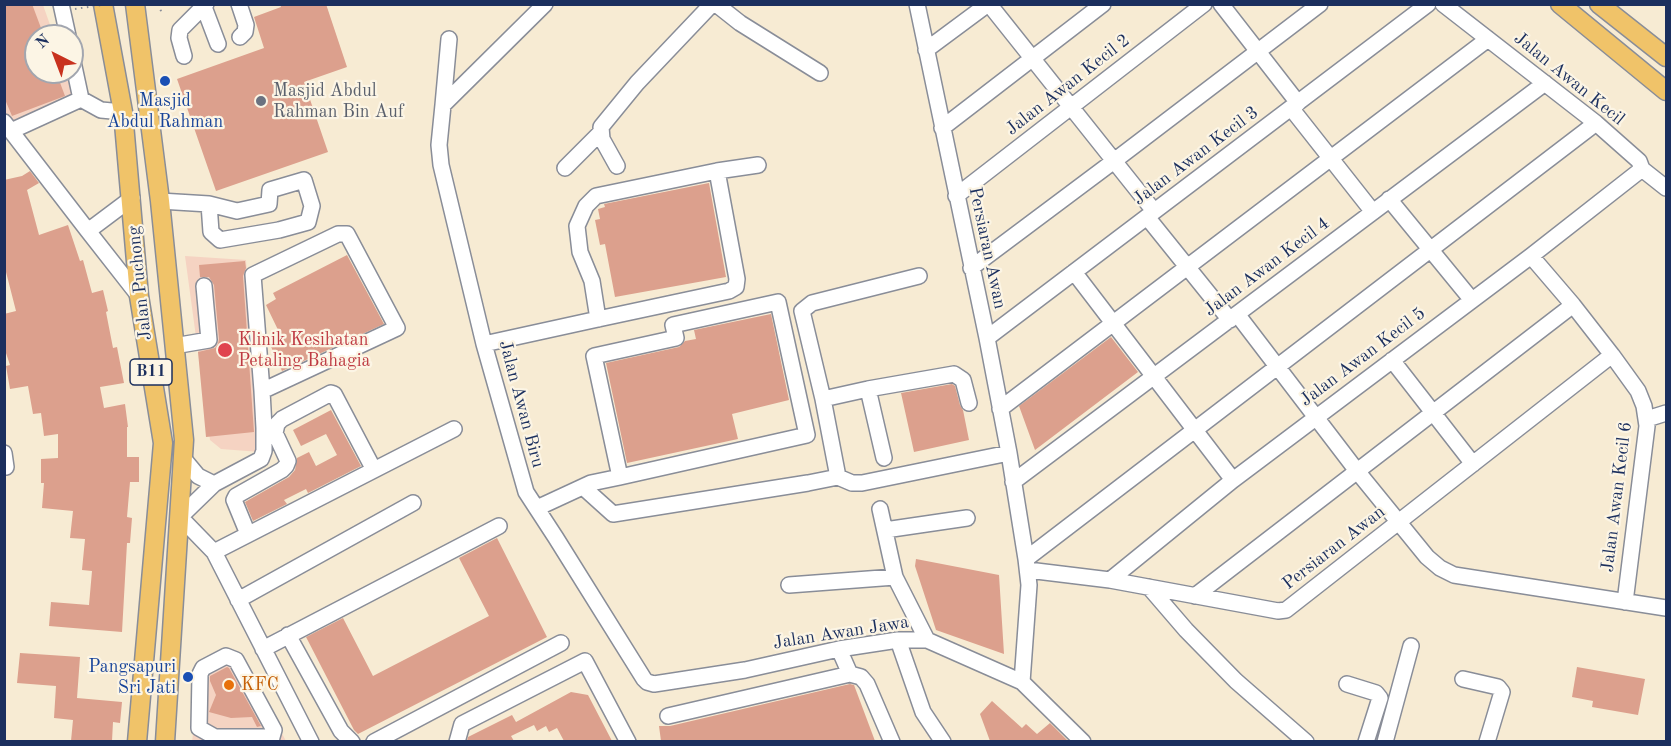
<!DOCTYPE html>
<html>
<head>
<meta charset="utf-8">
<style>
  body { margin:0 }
  #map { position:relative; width:1671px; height:746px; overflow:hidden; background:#f7ebd3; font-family:"Old Standard TT",serif }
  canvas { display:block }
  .frame { position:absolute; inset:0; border:6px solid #1b2f5e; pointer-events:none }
  .north { position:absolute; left:24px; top:24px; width:60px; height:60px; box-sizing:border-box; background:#fcf5e5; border:2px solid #a2a6af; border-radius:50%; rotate:318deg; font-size:16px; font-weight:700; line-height:24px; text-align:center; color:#1b2f5e }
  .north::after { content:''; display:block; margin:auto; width:21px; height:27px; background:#c8321e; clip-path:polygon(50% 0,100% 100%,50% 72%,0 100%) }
</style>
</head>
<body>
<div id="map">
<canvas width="1671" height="746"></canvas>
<div class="frame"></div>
<div class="north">N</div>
</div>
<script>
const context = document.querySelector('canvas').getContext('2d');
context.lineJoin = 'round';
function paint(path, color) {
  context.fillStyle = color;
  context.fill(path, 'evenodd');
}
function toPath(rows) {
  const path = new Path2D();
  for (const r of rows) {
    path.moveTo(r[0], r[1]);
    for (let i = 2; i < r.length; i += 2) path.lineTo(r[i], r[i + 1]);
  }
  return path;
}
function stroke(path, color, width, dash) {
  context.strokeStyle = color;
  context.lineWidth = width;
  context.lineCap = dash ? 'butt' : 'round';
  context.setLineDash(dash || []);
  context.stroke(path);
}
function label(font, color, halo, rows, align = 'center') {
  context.font = font + ' "Old Standard TT",serif';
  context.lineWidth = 4.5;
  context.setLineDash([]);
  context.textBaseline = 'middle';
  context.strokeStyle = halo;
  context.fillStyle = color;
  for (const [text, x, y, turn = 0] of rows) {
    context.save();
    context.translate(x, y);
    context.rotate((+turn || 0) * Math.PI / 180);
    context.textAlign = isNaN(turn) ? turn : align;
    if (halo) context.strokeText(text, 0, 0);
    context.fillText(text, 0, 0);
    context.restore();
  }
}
const built = toPath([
  [5,5,43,5,54,36,36,36,36,72,67,72,75,96,13,125,5,113],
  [185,256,246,260,260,452,221,449,210,440],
  [241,658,286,741,192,742,201,664]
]);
const building = toPath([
  [4,4,32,4,44,36,36,36,36,72,56,72,65,96,12,116,4,97],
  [280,4,326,4,347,67,304,82,328,152,216,191,177,79,264,48,254,17,281,7],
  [30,171,39,183,27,190,39,235,68,225,80,261,83,260,92,293,103,290,108,311,106,312,113,348,117,347,124,383,100,387,104,408,125,404,128,427,127,427,127,457,139,457,139,482,130,482,127,517,132,518,130,543,127,543,122,632,49,626,51,602,89,605,92,571,82,570,85,539,70,538,73,511,42,508,44,483,41,483,41,459,58,458,58,434,44,436,41,413,33,414,28,386,10,389,6,366,10,365,4,347,4,314,16,311,6,272,4,273,4,180,22,176],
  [709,183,726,277,615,297,605,244,600,245,595,220,600,219,598,209,605,207,604,204],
  [347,255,384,324,282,371,268,340,280,334,266,305,276,299,273,293],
  [245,261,246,268,243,276,254,432,206,437,198,352,215,348,218,344,219,339,214,285,209,277,200,277,199,265],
  [771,314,789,400,732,414,738,439,627,463,606,363,679,347,685,341,696,339,694,330],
  [1111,337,1138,372,1035,450,1019,406],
  [952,384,955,386,960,405,963,410,969,440,914,452,901,393],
  [331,410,361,466,308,493,306,489,284,500,287,504,253,521,245,502,289,477,295,470,297,458,309,452,316,466,337,455,326,434,301,446,293,430],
  [497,538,547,637,358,734,354,730,306,637,343,618,373,676,489,616,459,558],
  [916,559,999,575,1004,654,936,630,915,566],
  [20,653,80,657,77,698,122,702,120,723,113,722,112,741,71,741,73,720,54,718,56,686,17,683],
  [227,667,229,668,261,726,257,727,252,717,231,718,209,712,216,695,210,681,210,676],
  [1577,667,1645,679,1638,715,1592,707,1593,701,1572,697],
  [850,684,854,685,875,741,661,741,659,726,670,726],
  [571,692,588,695,612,741,564,741,557,728,549,732,546,726,537,731,534,725,511,736,514,741,467,741,468,737,512,715,516,722],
  [992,701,1022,728,1026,724,1037,734,1050,723,1068,741,990,741,980,714]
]);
const path = toPath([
  [159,4,162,15],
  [4,490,5,481]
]);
const minor = toPath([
  [61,4,68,36],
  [239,4,246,25,245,32,240,37],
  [545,4,443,105,439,145,441,165,484,344,526,492,556,538,644,679,647,682,654,684,745,670,839,649,898,640,927,640,1022,682,1083,742],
  [716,4,740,23,820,73],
  [917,4,987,338,1009,453,1026,559,1029,585,1022,682],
  [989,4,1154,211],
  [1221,4,1298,103],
  [1443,4,1596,123,1639,161,1642,169,1666,188],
  [204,7,218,44],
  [926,50,988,4],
  [184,56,179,38,180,30,206,4],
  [72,57,81,99,101,110,123,112],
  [443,105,449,39],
  [1291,108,1373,212],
  [4,122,88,231,139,296],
  [942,128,1103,4],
  [11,131,81,99],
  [617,166,602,139,601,127,637,83,712,4],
  [565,168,600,133],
  [717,171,758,165],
  [956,196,1204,4],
  [1389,199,1471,299],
  [160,201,209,204,237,211,269,204,270,190,304,180,312,206,308,222,279,230,220,240,211,232,209,204],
  [1147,217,1230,320],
  [88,231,132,198],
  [1531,256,1573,305,1612,355,1638,391,1644,406,1647,426,1625,602],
  [971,268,1114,161,1320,4],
  [1074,272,1233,480],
  [1237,314,1357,471,1427,557,1440,568,1454,575,1666,608],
  [987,338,1428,4],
  [484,344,598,319,729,291,736,287,737,279,717,171,596,196,586,206,577,226,580,252,592,281,598,319],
  [174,346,209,340,204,286],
  [1392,360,1473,464],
  [868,389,884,458],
  [262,391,397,328,347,234,338,234,253,275,262,391,264,428,264,451,261,459,214,484,180,517,214,552,311,742],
  [823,399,802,311,812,303,919,276],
  [1000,409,1488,39],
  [1647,419,1666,413],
  [4,453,6,467],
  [183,458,198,476,214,484],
  [838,477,823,399,868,389,954,374,963,380,969,403],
  [1013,482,1545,83],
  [583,487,613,514,808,483,838,477,852,483,862,483,1009,453],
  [537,508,591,483,620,477,807,435,778,302,673,325,676,338,594,356,620,477],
  [880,509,895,577,927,640],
  [885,530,967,518],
  [248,534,234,500,236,496,282,470,286,466,288,461,275,433,277,424,282,419,331,393,334,394,374,470],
  [214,552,454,429],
  [1026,559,1596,123],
  [1028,570,1110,580,1278,611,1286,610,1612,355],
  [1110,580,1233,480,1531,256,1642,169],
  [789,585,895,577],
  [1149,587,1186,630,1236,681,1306,742],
  [1195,596,1573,305],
  [238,600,413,503],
  [288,635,341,731,352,742],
  [898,640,923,712,943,742],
  [263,649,499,526],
  [839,649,850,674,861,677,867,684,892,742],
  [1463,679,1498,687,1502,692,1487,742],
  [1347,684,1376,693,1380,698,1366,742],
  [668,716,850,674],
  [215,737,199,728,200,674,203,668,226,656,236,660,274,730,272,737],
  [215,742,215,737,272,737,271,742],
  [374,742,561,643],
  [457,742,462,724,585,661,628,742],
  [1385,742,1411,646]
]);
const major = toPath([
  [103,4,123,112,139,296,163,443,137,742],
  [135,4,160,201,184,440,165,742],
  [1560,4,1666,91],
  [1599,4,1666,57]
]);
const pathBridge = toPath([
  [75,9,108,4]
]);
const markers = [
  [165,81,6,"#1a4fb4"],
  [261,101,6,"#6b7280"],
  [225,350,8,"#e0444e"],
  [188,677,6,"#1a4fb4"],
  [229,685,6,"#e8710a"]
];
const shields = [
  [151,372,42]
];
const shieldNames = [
  ["B11",151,372]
];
const streetNames = [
  ["Jalan Awan Kecil",1569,79,39],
  ["Jalan Awan Kecil 2",1068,85,-38],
  ["Jalan Awan Kecil 3",1196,156,-37],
  ["Persiaran Awan",987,248,78],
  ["Jalan Awan Kecil 4",1267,267,-37],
  ["Jalan Puchong",140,283,-96],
  ["Jalan Awan Kecil 5",1363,357,-37],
  ["Jalan Awan Biru",521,404,75],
  ["Jalan Awan Kecil 6",1617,497,-83],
  ["Persiaran Awan",1334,548,-38],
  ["Jalan Awan Jawa",841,633,-9]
];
const worshipNames = [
  ["Masjid Abdul",273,91],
  ["Rahman Bin Auf",273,112]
];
const transitNames = [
  ["Masjid",165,101],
  ["Abdul Rahman",165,122],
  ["Pangsapuri",176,667,"right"],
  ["Sri Jati",176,688,"right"]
];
const healthNames = [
  ["Klinik Kesihatan",238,340],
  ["Petaling Bahagia",238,361]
];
const foodNames = [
  ["KFC",241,685]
];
paint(built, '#f5d3c2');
paint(building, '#dca08d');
stroke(minor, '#898d98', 18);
stroke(major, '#898d98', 21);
stroke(path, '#898d98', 2, [1.5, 4.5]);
stroke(minor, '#fff', 15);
stroke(major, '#f0c369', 18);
stroke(pathBridge, '#898d98', 2, [1.5, 4.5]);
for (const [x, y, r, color] of markers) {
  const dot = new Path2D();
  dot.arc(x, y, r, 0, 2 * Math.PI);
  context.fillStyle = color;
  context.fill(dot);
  stroke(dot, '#fcf5e5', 2);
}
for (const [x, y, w] of shields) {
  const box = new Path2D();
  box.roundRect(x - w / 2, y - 13, w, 26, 4.5);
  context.fillStyle = '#fcf5e5';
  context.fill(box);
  stroke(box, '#1b2f5e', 1.5);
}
label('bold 16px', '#1b2f5e', null, shieldNames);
label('18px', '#1b2f5e', '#fcf5e5', streetNames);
label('18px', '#5b616d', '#fcf5e5', worshipNames, 'left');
label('18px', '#164399', '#fcf5e5', transitNames);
label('18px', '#be3a42', '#fcf5e5', healthNames, 'left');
label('18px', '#c56008', '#fcf5e5', foodNames, 'left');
</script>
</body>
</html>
